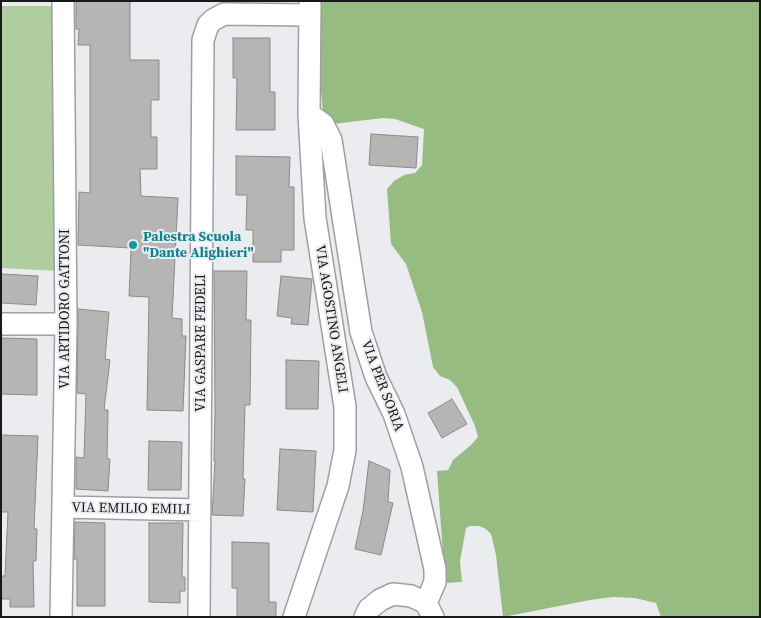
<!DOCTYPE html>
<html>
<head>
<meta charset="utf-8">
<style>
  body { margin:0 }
  #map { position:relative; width:761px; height:618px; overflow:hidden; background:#ebecef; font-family:"Source Serif 4",serif }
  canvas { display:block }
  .frame { position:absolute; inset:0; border:2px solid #19191a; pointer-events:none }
</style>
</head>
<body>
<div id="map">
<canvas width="761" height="618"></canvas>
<div class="frame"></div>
</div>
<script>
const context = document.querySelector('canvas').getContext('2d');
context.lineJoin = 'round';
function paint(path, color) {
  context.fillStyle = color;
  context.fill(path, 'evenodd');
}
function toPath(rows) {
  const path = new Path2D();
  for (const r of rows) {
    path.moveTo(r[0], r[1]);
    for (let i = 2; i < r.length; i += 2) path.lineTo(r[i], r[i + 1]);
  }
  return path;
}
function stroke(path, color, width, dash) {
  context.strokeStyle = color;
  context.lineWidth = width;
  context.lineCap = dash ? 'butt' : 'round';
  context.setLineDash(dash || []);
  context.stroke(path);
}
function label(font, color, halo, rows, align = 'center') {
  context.font = font + ' "Source Serif 4",serif';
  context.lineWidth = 4;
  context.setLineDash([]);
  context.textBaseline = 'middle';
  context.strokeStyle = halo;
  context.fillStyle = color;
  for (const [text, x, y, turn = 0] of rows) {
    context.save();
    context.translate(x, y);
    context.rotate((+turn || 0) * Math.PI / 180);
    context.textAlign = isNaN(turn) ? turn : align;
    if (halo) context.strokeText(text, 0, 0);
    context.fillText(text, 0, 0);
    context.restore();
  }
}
const green = toPath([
  [1,6,59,6,59,271,1,268]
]);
const forest = toPath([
  [317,1,760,1,760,617,661,617,656,603,635,598,613,597,590,600,503,617,496,555,491,534,486,529,479,526,470,526,466,528,460,561,462,582,445,583,437,471,448,470,453,460,471,445,478,437,475,426,457,387,450,380,440,376,433,367,422,312,406,264,391,244,387,189,394,181,404,175,415,173,422,165,424,129,395,119,383,118,333,124,323,115,318,54]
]);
const building = toPath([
  [76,1,130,1,130,60,159,60,159,100,151,100,151,137,157,137,157,169,140,169,141,196,178,198,172,318,182,319,182,336,186,336,183,411,147,410,149,297,129,296,131,248,78,245,79,192,90,193,90,45,78,45,79,29,76,29,76,1],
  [233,38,270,38,270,92,275,92,275,130,236,130,237,78,233,78,233,38],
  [371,134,418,137,416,168,369,165,371,134],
  [236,156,290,157,289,187,294,187,294,250,281,250,281,262,253,262,253,230,246,230,247,195,236,195,236,156],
  [214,271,247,271,246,320,251,320,250,405,245,405,243,479,245,479,243,516,212,515,215,461,214,461,215,411,214,271],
  [1,274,38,276,36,305,1,303,1,274],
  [281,276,312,279,308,325,291,324,292,318,277,316,281,276],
  [78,309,109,312,105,359,110,360,104,410,108,410,107,459,110,459,108,491,76,489,76,457,84,458,86,394,77,393,78,309],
  [1,338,37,339,37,395,1,394,1,338],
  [286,360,319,361,318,409,286,409,286,360],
  [452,399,467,424,442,438,428,413,452,399],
  [1,435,38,436,34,529,37,529,36,561,33,561,34,607,10,607,10,599,2,599,1,576,5,576,8,512,1,512,1,435],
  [149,441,182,442,181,490,148,490,149,441],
  [280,449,316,451,313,512,277,510,280,449],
  [369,461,390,470,388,502,393,503,381,555,355,549,363,511,369,461],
  [75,522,105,523,105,606,77,606,77,559,74,559,75,522],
  [149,523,183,523,182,577,185,577,185,591,180,591,180,603,149,602,149,523],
  [232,542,269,543,269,602,276,602,276,617,237,617,237,588,232,588,232,542]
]);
const minor = toPath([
  [309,114,323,124,331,140,361,332,376,377,394,414,412,467,435,569,435,582,426,603],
  [1,324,66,324],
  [63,507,200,510],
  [61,617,66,324,63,1],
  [199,617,203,40,208,25,213,20,224,14,310,15],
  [294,617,338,486,345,450,345,407,315,218,309,114,310,1],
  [365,617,369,609,380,600,393,594,411,596,426,603,433,617]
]);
const markers = [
  [133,245,5,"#0f9aa8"]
];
const cultureNames = [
  ["Palestra Scuola",143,237],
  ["\"Dante Alighieri\"",143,253]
];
const streetNames = [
  ["VIA ARTIDORO GATTONI",65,309,-90],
  ["VIA AGOSTINO ANGELI",331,319,81],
  ["VIA GASPARE FEDELI",201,343,-90],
  ["VIA PER SORIA",382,386,69],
  ["VIA EMILIO EMILI",131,509,1]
];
paint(green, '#afcd9e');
paint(forest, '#97bc81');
paint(building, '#b7b5b3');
stroke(building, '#8c8a88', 1);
stroke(minor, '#9d9fa1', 24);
stroke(minor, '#fff', 21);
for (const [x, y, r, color] of markers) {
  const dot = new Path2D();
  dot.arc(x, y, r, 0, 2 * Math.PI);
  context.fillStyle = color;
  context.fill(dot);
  stroke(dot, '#ebecef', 2);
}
label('bold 14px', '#0d838f', '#ebecef', cultureNames, 'left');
label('14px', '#19191a', '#ebecef', streetNames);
</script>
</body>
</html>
